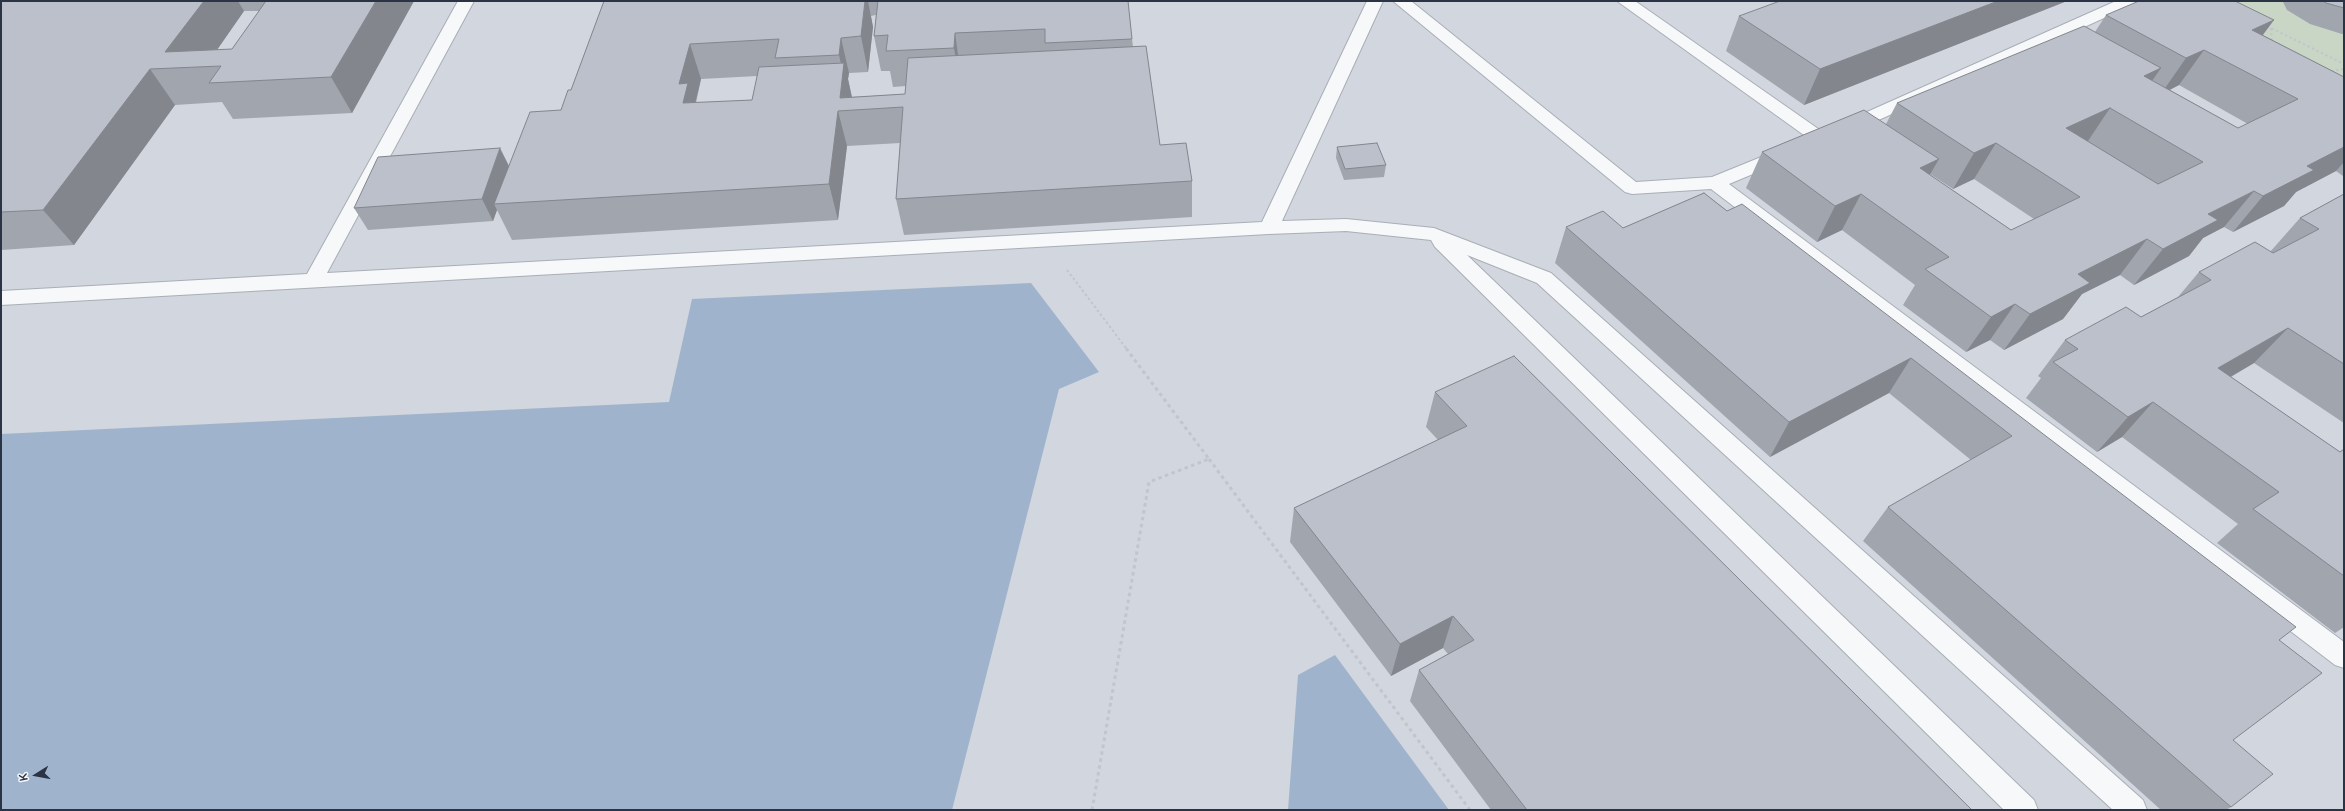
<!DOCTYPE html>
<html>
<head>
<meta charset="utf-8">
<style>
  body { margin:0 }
  #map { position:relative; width:2345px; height:811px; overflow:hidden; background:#e4e7ec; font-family:"Varela Round",sans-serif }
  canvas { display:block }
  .frame { position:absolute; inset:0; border:2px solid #2b3445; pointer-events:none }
  .north { position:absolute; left:16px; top:755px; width:40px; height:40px; -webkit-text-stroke:3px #f4f6f9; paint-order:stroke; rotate:259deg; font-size:11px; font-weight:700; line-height:16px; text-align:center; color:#2b3445 }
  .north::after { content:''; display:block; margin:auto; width:14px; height:18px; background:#2b3445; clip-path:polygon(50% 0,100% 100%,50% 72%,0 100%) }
</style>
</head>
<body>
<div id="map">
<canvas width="2345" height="811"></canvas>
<div class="frame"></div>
<div class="north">K</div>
</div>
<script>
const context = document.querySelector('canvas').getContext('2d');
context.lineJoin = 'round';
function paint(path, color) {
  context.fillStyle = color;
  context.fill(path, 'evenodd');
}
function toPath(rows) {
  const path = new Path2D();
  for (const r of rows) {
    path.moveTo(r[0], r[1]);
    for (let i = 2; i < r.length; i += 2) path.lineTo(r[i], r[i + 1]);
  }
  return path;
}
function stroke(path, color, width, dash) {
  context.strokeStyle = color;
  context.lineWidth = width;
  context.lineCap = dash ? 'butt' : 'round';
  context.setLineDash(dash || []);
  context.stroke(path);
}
const built = toPath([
  [1,1,2344,1,2344,810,1,810]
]);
const green = toPath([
  [2218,1,2344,1,2344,89,2196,12]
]);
const water = toPath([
  [1031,283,1099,372,1059,389,952,810,1,810,1,434,669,402,692,299],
  [1335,655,1449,810,1288,810,1298,675]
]);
const pathFar1 = toPath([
  [2267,26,2344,64],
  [2271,28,2272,42],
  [2331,71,2344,69],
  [1067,270,1126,348]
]);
const path = toPath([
  [1209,459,1470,810],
  [1092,810,1149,482,1209,459,1125,347]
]);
const minor = toPath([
  [458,1,474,1,327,273,1262,222,1367,1,1383,1,1282,221,1346,219,1434,228,1551,273,2143,800,2147,810,2113,810,1537,283,1467,255,2034,800,2038,810,2004,810,1435,247,1431,240,1346,231,1269,234,1,305,1,291,307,274,458,1],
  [1393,1,1411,1,1636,182,1712,177,1808,138,1617,1,1635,1,1827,135,1830,139,1827,143,1729,184,2344,642,2344,668,2335,665,1711,189,1632,194,1625,192,1393,1],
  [2116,1,2137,1,2135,4,1852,132,1846,133,1840,132,1837,128,1840,124,2116,1]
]);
const wall = toPath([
  [1,1,414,1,352,113,233,119,222,102,175,105,74,245,1,250],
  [244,11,260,11,232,49,217,50],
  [604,1,1128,1,1132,39,1133,46,1160,145,1192,181,1192,217,904,235,896,199,900,143,847,146,838,220,512,240,497,210,493,221,368,230,354,208,509,166,561,110,571,90],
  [876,15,874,36,881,71,890,71,893,87,906,86,905,94,852,97,848,79,849,73,868,72,873,27,871,16],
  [757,76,752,100,696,103,701,79],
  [2067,1,1804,105,1726,51,1739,16],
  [2283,1,2344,1,2344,34,2342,34,2310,24,2287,10,2283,2],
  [2106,15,2263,35,2344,77,2344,175,2343,176,2336,171,2296,192,2284,206,2233,232,2224,227,2203,238,2189,256,2134,285,2120,275,2082,294,2063,319,2004,350,1990,340,1966,352,1903,305,1915,285,1842,230,1817,242,1746,188,1762,152,1886,124,1897,103,2095,32],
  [2179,85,2248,124,2238,128,2170,90],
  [1930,174,1953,189,1974,179,2034,219,2011,230,1930,175],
  [1337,147,1386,165,1384,177,1344,180,1336,158],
  [1704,193,2280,640,2233,740,2231,807,2226,810,2161,810,1863,541,1888,507,1971,460,1889,393,1770,457,1555,263,1566,227,1623,228],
  [2344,194,2344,423,2254,363,2231,377,2340,452,2344,449,2344,627,2335,633,2217,543,2238,524,2122,437,2097,452,2026,398,2041,378,2038,376,2065,340,2141,317,2178,297,2199,272,2270,252,2300,218],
  [1435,392,1972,810,1491,810,1410,701,1419,670,1448,654,1443,648,1391,676,1290,542,1294,508,1438,440,1426,427]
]);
const shadedWall = toPath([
  [204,1,238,1,244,11,205,67,165,52],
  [376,1,414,1,352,113,331,77],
  [865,1,868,1,873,27,868,72,861,36],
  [1998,1,2067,1,1804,105,1820,69],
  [2274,20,2248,55,2252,30],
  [955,33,960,69,960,83,954,48],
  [841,38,849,73,848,79,852,98,840,98,843,73,839,55],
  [690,44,701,79,695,104,683,103,679,84],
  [2204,50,2179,85,2161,94,2186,58],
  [2161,68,2136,104,2144,76],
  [150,69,175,105,74,245,43,210],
  [2110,108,2086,144,2066,128],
  [838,111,847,146,838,220,829,184],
  [1996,143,1974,179,1953,189,1974,153],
  [2344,147,2344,162,2336,171,2296,192,2284,206,2233,232,2263,196,2307,166],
  [500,148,511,170,494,204,497,210,493,221,482,199],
  [1939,159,1918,195,1920,168],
  [2254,191,2224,227,2203,238,2189,256,2134,285,2163,249,2208,214],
  [1861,194,1842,230,1817,242,1835,206],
  [2147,239,2120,275,2082,294,2063,319,2004,350,2030,314,2078,274],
  [2015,304,1990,340,1966,352,1991,317],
  [2288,328,2254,363,2185,403,2218,368],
  [1911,358,1889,393,1770,457,1789,422],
  [2153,402,2122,437,2097,452,2128,417],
  [1453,616,1443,648,1391,676,1400,644]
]);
const building = toPath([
  [1,1,204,1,165,52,232,49,266,1,376,1,331,77,209,83,221,66,150,69,43,210,1,212,1,1],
  [604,1,865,1,861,36,841,38,839,55,775,58,779,39,690,44,679,84,688,83,683,103,752,100,759,67,844,63,840,98,905,94,908,58,1146,46,1160,145,1186,143,1192,181,896,199,903,107,838,111,829,184,494,204,530,112,561,110,568,90,571,90,604,1],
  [878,1,1128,1,1132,39,1045,43,1045,29,955,33,954,48,886,51,888,35,874,36,878,1],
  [1780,1,1998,1,1820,69,1739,16,1780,1],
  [2139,1,2235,1,2274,20,2252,30,2344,77,2344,147,2307,166,2314,170,2263,196,2254,191,2208,214,2218,220,2163,249,2147,239,2078,274,2090,283,2030,314,2015,304,1991,317,1925,269,1949,257,1861,194,1835,206,1762,152,1864,110,1939,159,1920,168,2011,230,2080,197,1996,143,1974,153,1897,103,2084,26,2161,68,2144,76,2238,128,2298,99,2204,50,2186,58,2106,15,2139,1],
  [2110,108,2203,162,2158,184,2066,128,2110,108],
  [2323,1,2344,1,2344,8,2326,3,2323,1],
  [1377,143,1386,165,1345,169,1337,147,1377,143],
  [500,148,482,199,354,208,378,157,500,148],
  [1704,193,1727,211,1742,204,2296,627,2279,640,2322,673,2233,740,2273,774,2231,807,1888,507,2012,436,1911,358,1789,422,1566,227,1603,211,1623,228,1704,193],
  [2344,194,2344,364,2288,328,2218,368,2340,452,2344,449,2344,576,2253,509,2279,492,2153,402,2128,417,2053,362,2078,349,2065,340,2126,307,2141,317,2211,280,2199,272,2255,242,2273,253,2319,229,2300,218,2344,194],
  [1514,356,1972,810,1527,810,1419,670,1474,640,1453,616,1400,644,1294,508,1467,426,1435,392,1514,356]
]);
paint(built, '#d2d6de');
paint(green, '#c9d6c5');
paint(water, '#9fb4cc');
stroke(minor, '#a9aeb7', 2);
stroke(pathFar1, '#c2c5cb', 2, [2.5, 2.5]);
stroke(path, '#c2c5cb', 3, [3.5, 3.5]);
paint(minor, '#f7f8fa');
paint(wall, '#a1a5ae');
paint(shadedWall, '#83868d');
paint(building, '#bbc0ca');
stroke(building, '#83868d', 1);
</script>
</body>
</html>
